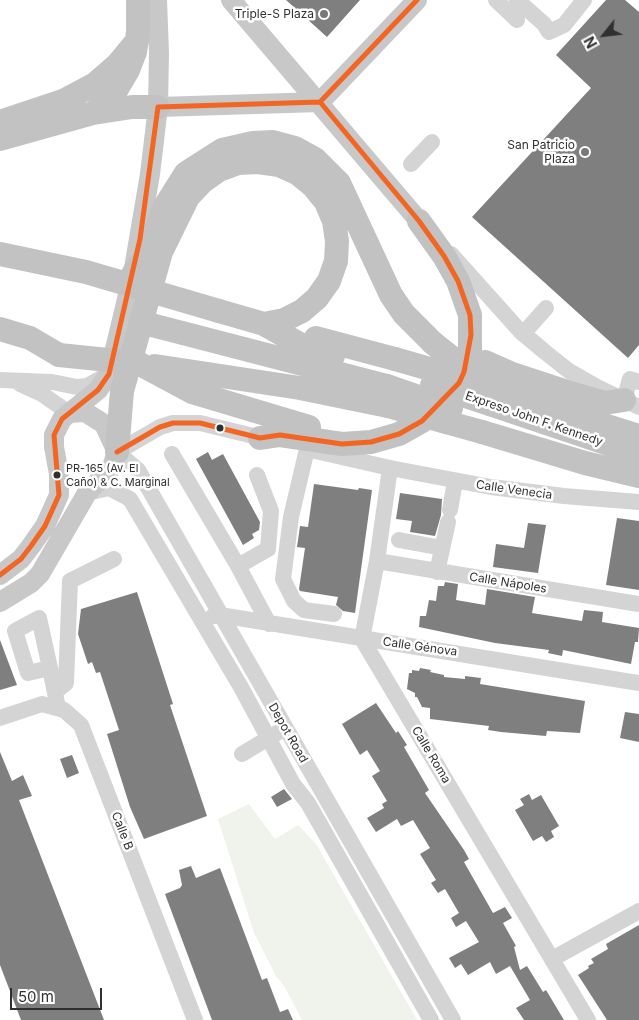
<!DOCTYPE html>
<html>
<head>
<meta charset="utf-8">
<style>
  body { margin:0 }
  #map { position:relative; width:639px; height:1020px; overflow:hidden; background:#fff; font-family:Inter,sans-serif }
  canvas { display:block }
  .north { position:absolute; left:579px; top:10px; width:50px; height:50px; -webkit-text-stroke:4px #fff; paint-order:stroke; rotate:241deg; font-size:14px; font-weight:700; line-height:20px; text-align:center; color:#303030 }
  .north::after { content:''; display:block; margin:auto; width:18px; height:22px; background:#303030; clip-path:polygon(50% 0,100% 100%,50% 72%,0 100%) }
  .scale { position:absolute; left:10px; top:988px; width:92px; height:22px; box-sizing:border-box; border:2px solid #303030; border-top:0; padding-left:6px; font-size:15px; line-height:18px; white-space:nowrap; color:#303030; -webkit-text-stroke:4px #fff; paint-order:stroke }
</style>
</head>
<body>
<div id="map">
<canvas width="639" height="1020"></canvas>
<div class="north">N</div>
<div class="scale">50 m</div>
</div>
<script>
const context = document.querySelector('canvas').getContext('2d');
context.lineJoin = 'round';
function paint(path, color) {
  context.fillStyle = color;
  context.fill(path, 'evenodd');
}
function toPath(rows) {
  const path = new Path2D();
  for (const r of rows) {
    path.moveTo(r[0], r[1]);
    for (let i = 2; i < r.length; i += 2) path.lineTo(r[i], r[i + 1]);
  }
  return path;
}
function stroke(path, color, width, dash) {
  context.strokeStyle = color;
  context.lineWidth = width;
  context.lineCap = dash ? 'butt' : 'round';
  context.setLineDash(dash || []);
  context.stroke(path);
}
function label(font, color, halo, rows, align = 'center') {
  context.font = font + ' Inter,sans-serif';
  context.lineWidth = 5;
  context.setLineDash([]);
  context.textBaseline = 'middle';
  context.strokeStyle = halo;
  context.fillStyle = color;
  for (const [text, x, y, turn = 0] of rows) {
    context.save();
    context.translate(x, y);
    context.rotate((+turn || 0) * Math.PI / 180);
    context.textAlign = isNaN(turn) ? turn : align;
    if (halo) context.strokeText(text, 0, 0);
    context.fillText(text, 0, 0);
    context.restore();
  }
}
const green = toPath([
  [249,804,275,839,298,825,316,844,417,1020,302,1020,284,986,276,976,254,933,218,819]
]);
const building = toPath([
  [286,0,360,0,327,37],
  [606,0,625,0,639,12,639,345,628,358,472,217,591,88,556,55],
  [208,452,212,460,223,454,260,522,259,530,252,534,254,538,243,545,196,459],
  [314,484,358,490,359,488,372,490,355,613,343,611,336,605,338,597,300,591,299,589,305,548,297,547,300,526,308,527],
  [400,493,442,499,441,515,435,536,410,532,412,521,396,519],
  [617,518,639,521,639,590,606,585],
  [528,523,546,525,538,573,493,567,496,544,524,548],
  [445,582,458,584,456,600,485,605,487,589,535,597,532,613,582,621,584,610,603,612,602,622,639,628,638,642,635,642,631,664,563,650,562,656,548,653,549,650,495,643,419,627,420,616,426,616,429,600,436,601,438,586,444,586],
  [137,592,173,704,170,705,207,816,144,839,130,807,107,734,119,730,100,672,96,673,92,662,88,664,78,634,81,609],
  [0,640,17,685,0,690],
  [420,668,431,670,430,672,444,675,444,677,465,679,465,676,481,678,480,684,585,701,580,733,547,731,546,736,501,732,488,730,489,726,430,719,430,708,422,707,417,697,415,697,415,693,407,689,409,673,412,673,412,670,419,671],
  [376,703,396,733,398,731,407,745,404,747,429,790,425,793,464,850,469,859,464,862,493,913,505,907,512,918,503,923,516,946,514,947,520,970,527,966,543,992,546,990,564,1020,524,1020,516,1008,530,1000,510,966,496,974,490,962,468,975,461,964,455,968,449,958,479,942,466,921,456,927,451,918,459,913,445,889,438,893,431,883,436,880,420,854,430,848,413,820,401,826,397,819,376,832,367,818,384,808,382,804,387,801,372,776,380,771,367,750,360,755,342,724],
  [625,712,639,714,639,742,620,738],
  [0,752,12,781,23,775,32,796,19,800,104,1020,21,1020,0,965],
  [72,755,79,773,67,778,60,759],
  [284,789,292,799,277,807,271,797],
  [529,794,532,800,541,795,559,826,551,831,554,837,546,842,542,836,533,841,515,810,524,805,520,799],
  [191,866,196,878,220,868,262,980,267,978,280,1012,288,1009,293,1020,212,1020,165,894,180,888,182,885,179,870],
  [639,925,639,1020,607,1020,578,975,589,968,588,966,594,963,591,959,608,949,606,944]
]);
const minor = toPath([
  [496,0,517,20],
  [517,0,544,24,549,32,564,25,584,0],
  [411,164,432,142],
  [451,254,520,331,545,352,569,371,597,387,639,407],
  [523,334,546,308],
  [0,380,52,382,77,387,87,386,107,375],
  [20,384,42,394,69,413],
  [624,400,630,379,639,382],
  [270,440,200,423,173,423,160,427,117,452,138,470,453,1020],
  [307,449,291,517,283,579,294,601,304,610,334,614],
  [311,450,390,468,491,487,564,496,639,502],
  [172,454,238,566,269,624],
  [390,468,377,561,362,639,588,1020],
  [87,493,109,488,130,499,242,689,293,784,308,803,431,1020],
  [450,510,455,481],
  [399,540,442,548],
  [377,561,639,604],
  [238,566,268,549,271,511,257,475],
  [437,572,448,522],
  [213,616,220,615,639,683],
  [50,668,28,673,15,631,39,618,50,668,58,708],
  [55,692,66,683,70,581,114,559],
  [0,718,42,704,64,710,81,725,195,1020],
  [242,754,277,733],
  [552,959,639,911]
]);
const major = toPath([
  [231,0,419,221],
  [158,107,320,102,417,0],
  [0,575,21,559,31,546,45,526,59,495,59,474,54,447,54,435,62,419,98,390,109,374,133,274,150,174,158,107,159,53,157,0],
  [0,602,31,583,40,574,87,493,112,467,117,452,104,424,85,412,69,413]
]);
const highway = toPath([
  [93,113,111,99,128,70,135,52,138,32,138,0],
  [0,122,63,101,95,84,118,64,137,41],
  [0,139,93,113,132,107,158,107],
  [133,274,147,255,164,208,186,173,222,150,253,143,273,142,295,148,315,159,339,183,391,295,404,314,433,343],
  [219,311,264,324,310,350,333,356],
  [140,322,387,386],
  [0,329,30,338,59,355],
  [316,338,395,359],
  [485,362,512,374,570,393,605,403,624,400],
  [138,363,192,392,309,427],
  [155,366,300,388,388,406],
  [496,388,527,401,639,436],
  [490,404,639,454],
  [482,432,585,463,639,476],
  [260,438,280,435,342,444,371,442,399,434,422,421,459,383,470,349,470,315,458,281,444,256,419,221],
  [117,452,122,391,161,252,188,197,202,182,219,170,238,163,258,162,279,165,297,173,313,186,326,202,334,221,337,241,336,261,329,281,317,298,302,311,284,320,264,324]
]);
const highwayBridge = toPath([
  [0,254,86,272,219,311],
  [433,343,452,358,478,372],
  [59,355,138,363],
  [395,359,496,388],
  [432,385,490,404],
  [387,386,451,408],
  [388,406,482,432]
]);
const bus1 = toPath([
  [117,452,160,427,173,423,200,423,260,438,280,435,342,444,371,442,399,434,422,421,459,383,464,372,471,335,470,315,458,281,444,256,419,221,320,102],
  [0,575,21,559,31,546,45,526,59,495,54,435,62,419,98,390,109,374,140,239,158,107,320,102,417,0]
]);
const markers = [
  [324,14,5,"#787878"],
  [585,152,5,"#787878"],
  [220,428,4.5,"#303030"],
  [57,475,4.5,"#303030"]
];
const busNames = [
  ["PR-165 (Av. El",66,469],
  ["Caño) & C. Marginal",66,483]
];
const poiNames = [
  ["Triple-S Plaza",314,14],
  ["San Patricio",575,145],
  ["Plaza",575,159]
];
const streetNames = [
  ["Expreso John F. Kennedy",534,419,19],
  ["Calle Venecia",514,490,8],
  ["Calle Nápoles",508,583,9],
  ["Calle Génova",420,647,8],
  ["Depot Road",288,733,60],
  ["Calle Roma",431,755,59],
  ["Calle B",122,831,69]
];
paint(green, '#f0f2ec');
paint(building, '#7f7f7f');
stroke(minor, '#d4d4d4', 16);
stroke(major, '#c8c8c8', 20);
stroke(highway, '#c2c2c2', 24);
stroke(highwayBridge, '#c2c2c2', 24);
stroke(bus1, '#f26522', 5);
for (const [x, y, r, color] of markers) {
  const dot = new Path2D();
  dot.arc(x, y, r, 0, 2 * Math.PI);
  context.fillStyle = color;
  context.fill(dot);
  stroke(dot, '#fff', 2);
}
label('11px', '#303030', '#fff', busNames, 'left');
label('12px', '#303030', '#fff', poiNames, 'right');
label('12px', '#303030', '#fff', streetNames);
</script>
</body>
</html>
